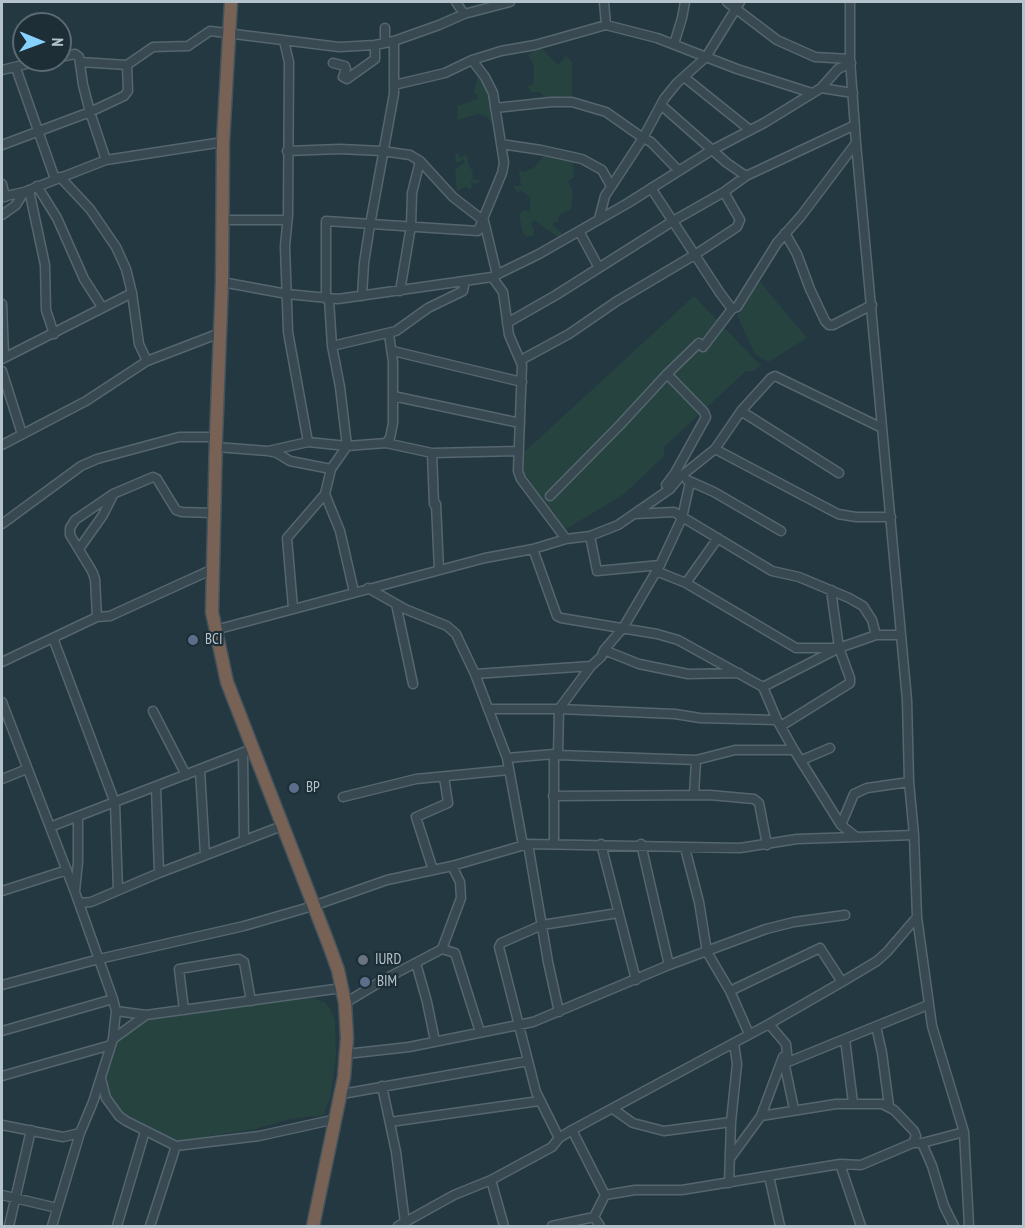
<!DOCTYPE html>
<html>
<head>
<meta charset="utf-8">
<style>
  body { margin:0 }
  #map { position:relative; width:1025px; height:1228px; overflow:hidden; background:#243842; font-family:"PT Sans Narrow",sans-serif }
  canvas { display:block }
  .frame { position:absolute; inset:0; border:3px solid #b5c3cc; pointer-events:none }
  .north { position:absolute; left:12px; top:12px; width:60px; height:60px; box-sizing:border-box; background:#1d2e37; border:2px solid #5a6a73; border-radius:50%; rotate:91deg; font-size:16px; font-weight:700; line-height:24px; text-align:center; color:#b5c3cc }
  .north::after { content:''; display:block; margin:auto; width:21px; height:27px; background:#87d1ff; clip-path:polygon(50% 0,100% 100%,50% 72%,0 100%) }
</style>
</head>
<body>
<div id="map">
<canvas width="1025" height="1228"></canvas>
<div class="frame"></div>
<div class="north">N</div>
</div>
<script>
const context = document.querySelector('canvas').getContext('2d');
context.lineJoin = 'round';
function paint(path, color) {
  context.fillStyle = color;
  context.fill(path, 'evenodd');
}
function toPath(rows) {
  const path = new Path2D();
  for (const r of rows) {
    path.moveTo(r[0], r[1]);
    for (let i = 2; i < r.length; i += 2) path.lineTo(r[i], r[i + 1]);
  }
  return path;
}
function stroke(path, color, width, dash) {
  context.strokeStyle = color;
  context.lineWidth = width;
  context.lineCap = dash ? 'butt' : 'round';
  context.setLineDash(dash || []);
  context.stroke(path);
}
function label(font, color, halo, rows, align = 'center') {
  context.font = font + ' "PT Sans Narrow",sans-serif';
  context.lineWidth = 4.5;
  context.setLineDash([]);
  context.textBaseline = 'middle';
  context.strokeStyle = halo;
  context.fillStyle = color;
  for (const [text, x, y, turn = 0] of rows) {
    context.save();
    context.translate(x, y);
    context.rotate((+turn || 0) * Math.PI / 180);
    context.textAlign = isNaN(turn) ? turn : align;
    if (halo) context.strokeText(text, 0, 0);
    context.fillText(text, 0, 0);
    context.restore();
  }
}
const green = toPath([
  [540,47,558,65,566,56,572,62,572,96,545,98,540,92,531,92,528,87,534,83,534,65,528,55],
  [478,75,490,90,490,110,497,125,492,124,486,116,478,114,457,120,458,106,479,98,474,92],
  [459,153,459,157,467,155,468,164,473,172,472,175,474,180,480,180,479,182,475,184,471,181,472,188,469,189,466,186,457,192,455,170,465,162,464,159,457,163,455,160,456,154],
  [544,155,573,158,574,177,568,181,573,192,571,209,558,216,558,222,553,222,553,226,562,233,559,238,534,220,531,223,534,230,533,236,526,236,523,233,519,215,523,210,530,212,530,197,520,190,518,194,513,186,521,186,519,170,524,172,535,167],
  [760,282,807,338,768,362,755,354,737,315],
  [694,296,761,366,753,371,746,371,664,447,664,456,624,494,563,531,524,472,520,463,520,456],
  [295,997,313,998,324,1002,331,1010,335,1020,336,1056,330,1099,323,1115,290,1119,255,1129,184,1140,171,1139,138,1123,117,1110,105,1089,103,1078,115,1041,147,1017]
]);
const minor = toPath([
  [456,2,464,14],
  [604,2,606,25],
  [727,2,777,40,815,57,850,59],
  [850,2,850,59,856,143,907,700,909,782,914,835,917,917,932,1026,964,1132,969,1226],
  [284,41,289,62,288,215,285,246,288,332,308,442],
  [385,43,385,28],
  [674,44,682,18,685,2],
  [60,57,75,54,79,57,83,85,90,112,106,160],
  [80,62,127,65,153,47,188,46,210,31,339,47,375,45,394,41,439,25,464,14,510,2],
  [333,63,345,66,346,69,343,77,347,79,375,59,375,45],
  [16,68,55,179],
  [2,70,43,60],
  [684,77,750,130],
  [394,85,445,73,472,60,501,51,535,45,606,25,657,38,737,69,812,93],
  [821,88,853,93],
  [661,105,727,163,746,176],
  [495,108,551,102,572,102,606,112,643,138,651,142,679,171],
  [501,144,541,150,582,159,602,170,611,186],
  [2,145,90,112,124,96,128,91,127,65],
  [287,151,340,149,382,151,410,155,420,161,453,197,484,221,497,275],
  [60,177,90,209,116,247,126,269,132,293,139,344,147,361],
  [2,184,5,197],
  [37,186,57,218,84,279,102,307],
  [651,188,720,293,732,309],
  [29,190,45,265,46,310,54,334],
  [2,197,24,192,106,160,223,142],
  [2,215,16,205,24,192],
  [599,219,605,196,643,138,664,99,677,83,706,57,740,2],
  [222,220,287,220],
  [579,231,599,268],
  [785,233,797,254,810,289,825,321,829,325,833,325,872,305],
  [492,277,503,292,509,335,522,365,518,471,521,479,566,539],
  [222,282,287,294,338,299,492,277,539,254,628,203,712,150,764,123,821,88,838,69,851,63],
  [400,291,411,226,412,193,420,161],
  [362,296,364,263,370,225,394,94,394,41],
  [326,299,326,221,478,231,502,173,504,163,493,93,485,77,472,60],
  [2,304,4,357],
  [507,323,556,295,673,221,724,192,746,176,855,125],
  [332,346,396,331,428,308,463,291,465,281],
  [393,351,522,382],
  [2,359,132,293],
  [521,360,569,334,617,301,696,254,737,227,740,220,724,192],
  [2,371,22,434],
  [393,396,520,423],
  [741,411,839,473],
  [386,443,390,438,393,423,393,362,389,334],
  [2,445,86,401,147,361,220,333],
  [216,447,268,451,277,453,290,461,331,469],
  [715,449,838,514,856,517,891,517],
  [268,451,308,442,347,446,386,443,432,453,519,451],
  [432,453,434,504,436,504,439,570],
  [687,480,714,492,781,531],
  [666,485,675,473,706,417,704,412,667,374],
  [325,494,340,531,354,592],
  [550,496,620,425,667,374,699,343,703,347,732,309,737,307,777,243,801,216,856,143],
  [635,514,674,512,772,571,799,577,849,598,863,606,872,620,876,635,901,635],
  [2,524,81,466,97,459,179,437,216,437],
  [590,536,597,571,660,565],
  [79,549,103,515,113,495],
  [533,549,557,616,561,618,657,634,678,640,763,687,777,720,794,750,841,825,855,836],
  [656,571,686,583,796,648,839,648,876,635],
  [686,583,718,538],
  [368,588,405,609,447,626,456,634,475,674,507,758,523,845],
  [396,604,413,684],
  [293,608,287,538,325,494,331,469,347,446,340,387,332,346,329,299],
  [97,617,95,579,92,571,70,535,70,528,75,520,113,494,153,477,157,479,176,510,182,512,214,513],
  [215,630,485,558,533,549,566,539,590,536,618,525,670,489,680,477,715,449,741,411,771,378,775,376,882,428],
  [53,638,115,803,118,890],
  [604,650,639,664,688,674,739,673],
  [2,662,97,617,110,616,213,569],
  [475,674,591,666],
  [763,687,839,648],
  [2,702,75,892,113,999,116,1011,113,1039,93,1102,80,1133,52,1226],
  [488,709,559,709,675,714,700,718,777,720],
  [153,711,186,775],
  [781,726,850,683,850,678,839,648,831,590],
  [243,753,244,841],
  [558,755,696,760,735,750,794,750],
  [507,758,554,754],
  [802,760,830,748],
  [200,770,205,855],
  [2,779,27,769],
  [156,787,159,873],
  [694,795,696,760],
  [553,796,710,795,754,799,759,803,767,845],
  [343,797,416,779,509,770],
  [841,825,854,794,867,788,909,782],
  [50,827,252,749],
  [528,844,548,962,559,1012],
  [554,844,554,754,558,755,559,709,591,666,601,657,604,650,623,628,660,565,682,518,690,482],
  [601,844,636,980],
  [641,844,669,965],
  [685,848,699,902,707,952,730,991,749,1034],
  [433,870,416,817,448,803,444,777],
  [2,891,67,870],
  [75,891,78,862,78,816],
  [79,903,91,902,159,873,282,826],
  [442,949,455,953,480,1032],
  [416,963,427,1002,435,1041],
  [2,985,99,959,244,926,313,906,387,880,452,866,528,844,740,848,797,839,914,835],
  [730,991,820,948,842,982],
  [345,1003,385,979,442,949,461,898,460,882,452,866],
  [184,1010,179,969,239,959,244,962,251,1001],
  [116,1011,146,1015,342,988],
  [876,1026,882,1053,889,1106],
  [2,1031,113,999],
  [113,1039,146,1015],
  [845,1039,853,1103],
  [346,1054,409,1047,533,1022,669,965,766,929,794,922,845,915],
  [783,1057,794,1109],
  [788,1062,928,1005],
  [2,1076,111,1045],
  [101,1079,106,1098,119,1116,126,1121,176,1146],
  [382,1086,396,1152,405,1223],
  [342,1094,528,1061],
  [613,1109,633,1123,664,1131,731,1122],
  [761,1116,836,1104,882,1104,894,1110,914,1131,916,1136,913,1143],
  [390,1122,539,1101],
  [2,1125,63,1137,80,1133],
  [572,1130,605,1195,594,1217,600,1226],
  [559,1138,536,1092,499,947,501,943,542,925,618,913],
  [922,1143,932,1166,944,1206,954,1226],
  [731,1157,761,1116,783,1057,788,1062,786,1044,769,1024],
  [840,1164,861,1226],
  [769,1176,780,1226],
  [491,1180,504,1226],
  [729,1183,731,1122,737,1064,734,1043],
  [2,1195,57,1208],
  [605,1195,635,1190,682,1190,840,1164,861,1165,913,1143,922,1143,964,1132],
  [9,1226,31,1130],
  [117,1226,145,1131],
  [150,1226,176,1146,259,1136,336,1119],
  [398,1226,454,1195,491,1180,552,1147,559,1138,572,1130,769,1024,842,982,877,961,887,952,917,917],
  [552,1226,594,1217]
]);
const highway = toPath([
  [231,2,223,142,222,282,216,437,212,612,227,682,329,945,338,970,345,1003,347,1038,344,1077,313,1226]
]);
const markers = [
  [193,640,6,"#5c6f8a"],
  [294,788,6,"#5c6f8a"],
  [363,960,6,"#6b7280"],
  [365,982,6,"#5c6f8a"]
];
const poiNames = [
  ["BCI",205,640],
  ["BP",306,788],
  ["IURD",375,960],
  ["BIM",377,982]
];
paint(green, '#264340');
stroke(minor, '#56666f', 11);
stroke(highway, '#43535c', 15);
stroke(minor, '#384952', 8);
stroke(highway, '#786255', 12);
for (const [x, y, r, color] of markers) {
  const dot = new Path2D();
  dot.arc(x, y, r, 0, 2 * Math.PI);
  context.fillStyle = color;
  context.fill(dot);
  stroke(dot, '#1d2e37', 2);
}
label('15px', '#b5c3cc', '#1d2e37', poiNames, 'left');
</script>
</body>
</html>
